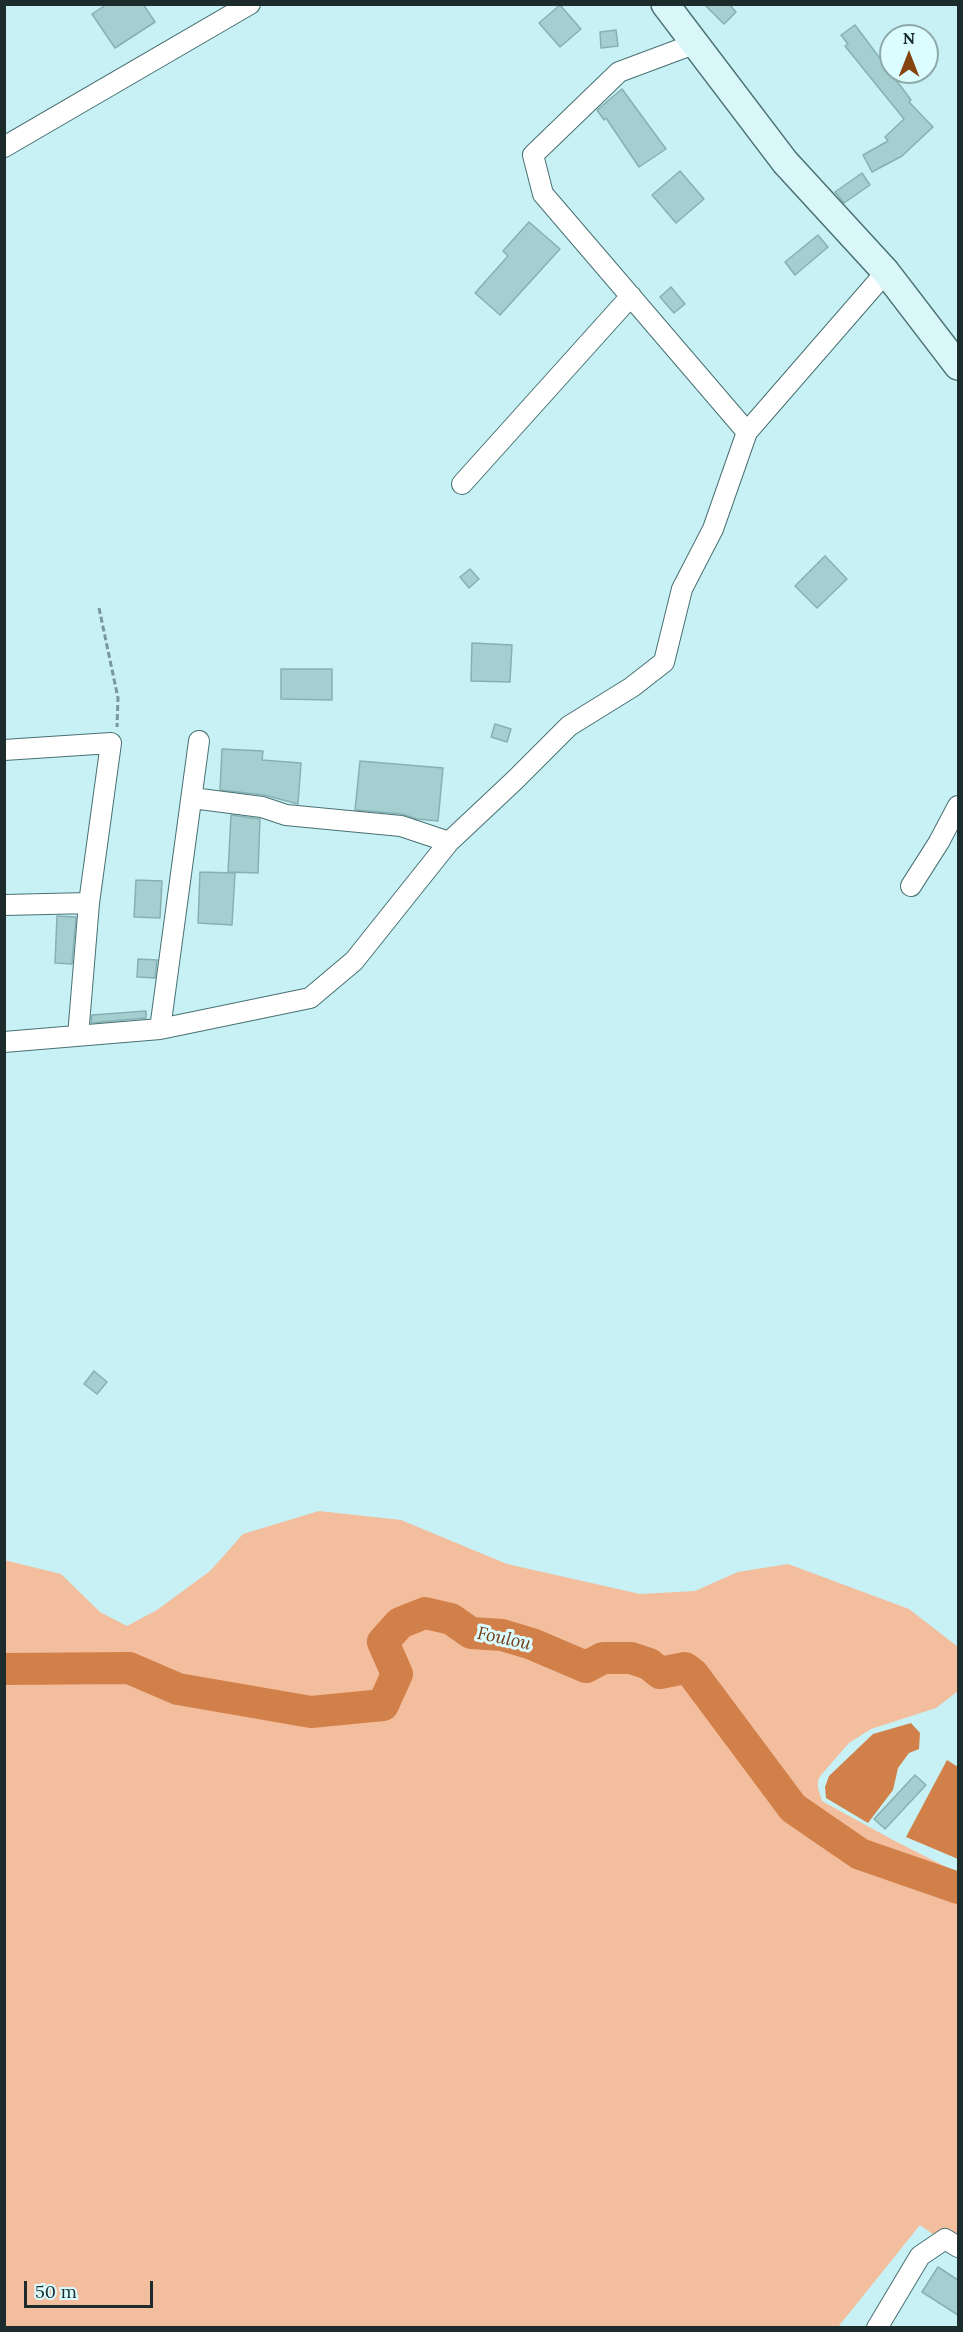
<!DOCTYPE html>
<html>
<head>
<meta charset="utf-8">
<style>
  body { margin:0 }
  #map { position:relative; width:963px; height:2332px; overflow:hidden; background:#c7f1f4; font-family:Lora,serif }
  canvas { display:block }
  .frame { position:absolute; inset:0; border:6px solid #1c2c2d; pointer-events:none }
  .north { position:absolute; left:879px; top:24px; width:60px; height:60px; box-sizing:border-box; background:#dbfdff; border:2px solid #8fa9ab; border-radius:50%; rotate:0deg; font-size:16px; font-weight:700; line-height:24px; text-align:center; color:#1c2c2d }
  .north::after { content:''; display:block; margin:auto; width:21px; height:27px; background:#84430f; clip-path:polygon(50% 0,100% 100%,50% 72%,0 100%) }
  .scale { position:absolute; left:24px; top:2281px; width:129px; height:27px; box-sizing:border-box; border:3px solid #1c2c2d; border-top:0; padding-left:8px; font-size:18px; line-height:21px; white-space:nowrap; color:#1c2c2d; -webkit-text-stroke:4px #dbfdff; paint-order:stroke }
</style>
</head>
<body>
<div id="map">
<canvas width="963" height="2332"></canvas>
<div class="frame"></div>
<div class="north">N</div>
<div class="scale">50 m</div>
</div>
<script>
const context = document.querySelector('canvas').getContext('2d');
context.lineJoin = 'round';
function paint(path, color) {
  context.fillStyle = color;
  context.fill(path, 'evenodd');
}
function toPath(rows) {
  const path = new Path2D();
  for (const r of rows) {
    path.moveTo(r[0], r[1]);
    for (let i = 2; i < r.length; i += 2) path.lineTo(r[i], r[i + 1]);
  }
  return path;
}
function stroke(path, color, width, dash) {
  context.strokeStyle = color;
  context.lineWidth = width;
  context.lineCap = dash ? 'butt' : 'round';
  context.setLineDash(dash || []);
  context.stroke(path);
}
function label(font, color, halo, rows, align = 'center') {
  context.font = font + ' Lora,serif';
  context.lineWidth = 6;
  context.setLineDash([]);
  context.textBaseline = 'middle';
  context.strokeStyle = halo;
  context.fillStyle = color;
  for (const [text, x, y, turn = 0] of rows) {
    context.save();
    context.translate(x, y);
    context.rotate((+turn || 0) * Math.PI / 180);
    context.textAlign = isNaN(turn) ? turn : align;
    if (halo) context.strokeText(text, 0, 0);
    context.fillText(text, 0, 0);
    context.restore();
  }
}
const green = toPath([
  [319,1511,401,1520,507,1564,640,1594,695,1591,738,1572,788,1564,909,1609,958,1647,958,1691,936,1708,871,1729,849,1743,821,1775,818,1780,818,1788,822,1801,893,1840,958,1873,958,2252,920,2225,838,2327,5,2327,4,1560,61,1574,100,1612,127,1626,157,1610,210,1571,243,1534]
]);
const water = toPath([
  [911,1723,920,1733,919,1749,909,1753,898,1768,893,1790,868,1823,826,1798,825,1787,829,1776,873,1734],
  [947,1760,958,1767,958,1859,906,1837]
]);
const river = toPath([
  [4,1669,129,1668,178,1689,311,1712,383,1705,397,1674,383,1642,400,1623,425,1613,451,1619,471,1633,502,1635,532,1644,586,1667,603,1658,631,1658,649,1664,660,1673,685,1668,693,1674,793,1808,860,1854,958,1888]
]);
const building = toPath([
  [107,4,143,4,155,22,115,48,92,14,107,4],
  [704,4,729,4,736,12,724,24,704,4],
  [560,5,581,29,560,47,539,23,560,5],
  [855,25,911,100,909,102,933,127,902,156,872,172,863,155,888,141,885,137,904,119,845,46,848,44,841,35,855,25],
  [616,30,618,46,601,48,600,32,616,30],
  [622,89,666,149,639,167,606,118,604,120,597,110,622,89],
  [680,171,704,199,676,223,652,195,680,171],
  [862,173,870,185,844,203,835,192,862,173],
  [529,222,560,249,500,315,475,293,508,256,503,251,529,222],
  [818,235,828,247,795,275,785,262,818,235],
  [671,287,685,304,674,313,660,297,671,287],
  [825,556,847,579,817,608,795,586,825,556],
  [470,569,479,579,469,588,460,577,470,569],
  [472,643,512,645,510,682,471,681,472,643],
  [281,669,332,669,332,700,281,699,281,669],
  [495,724,511,729,507,742,491,737,495,724],
  [222,749,263,751,262,760,301,763,298,804,264,795,220,790,222,749],
  [360,761,443,768,438,821,417,819,402,814,355,810,360,761],
  [231,815,260,819,258,873,228,872,231,815],
  [200,872,235,873,232,925,198,923,200,872],
  [136,880,162,881,160,918,134,917,136,880],
  [57,916,76,917,72,964,55,963,57,916],
  [138,959,157,960,155,978,137,977,138,959],
  [146,1011,146,1018,91,1023,92,1015,146,1011],
  [94,1371,107,1382,97,1394,84,1384,94,1371],
  [915,1775,926,1785,885,1829,874,1819,915,1775],
  [938,2267,958,2280,958,2315,922,2292,938,2267]
]);
const path = toPath([
  [99,608,118,698,117,727]
]);
const street = toPath([
  [694,44,619,72,533,155,543,194,747,432],
  [4,147,250,4],
  [462,484,631,296],
  [4,750,111,743,89,903,78,1036],
  [192,798,262,807,286,815,401,826,449,842],
  [911,886,939,842,958,806],
  [4,905,89,903],
  [160,1029,199,741],
  [4,1042,160,1029,310,998,354,961,449,842,515,780,569,726,632,687,664,662,682,589,713,529,747,432,886,272],
  [877,2328,920,2256,945,2239,958,2247]
]);
const secondary = toPath([
  [665,4,785,162,886,272,958,366]
]);
const waterNames = [
  ["Foulou",504,1639,12]
];
paint(green, '#f3be9e');
paint(water, '#d28049');
stroke(river, '#d28049', 32);
paint(building, '#a5ced0');
stroke(building, '#87b0b2', 1.5);
stroke(street, '#497072', 22);
stroke(secondary, '#497072', 30);
stroke(path, '#7a989a', 3, [6, 3]);
stroke(street, '#fff', 20);
stroke(secondary, '#d9f6f8', 27);
label('italic 18px', '#733d15', '#dbfdff', waterNames);
</script>
</body>
</html>
